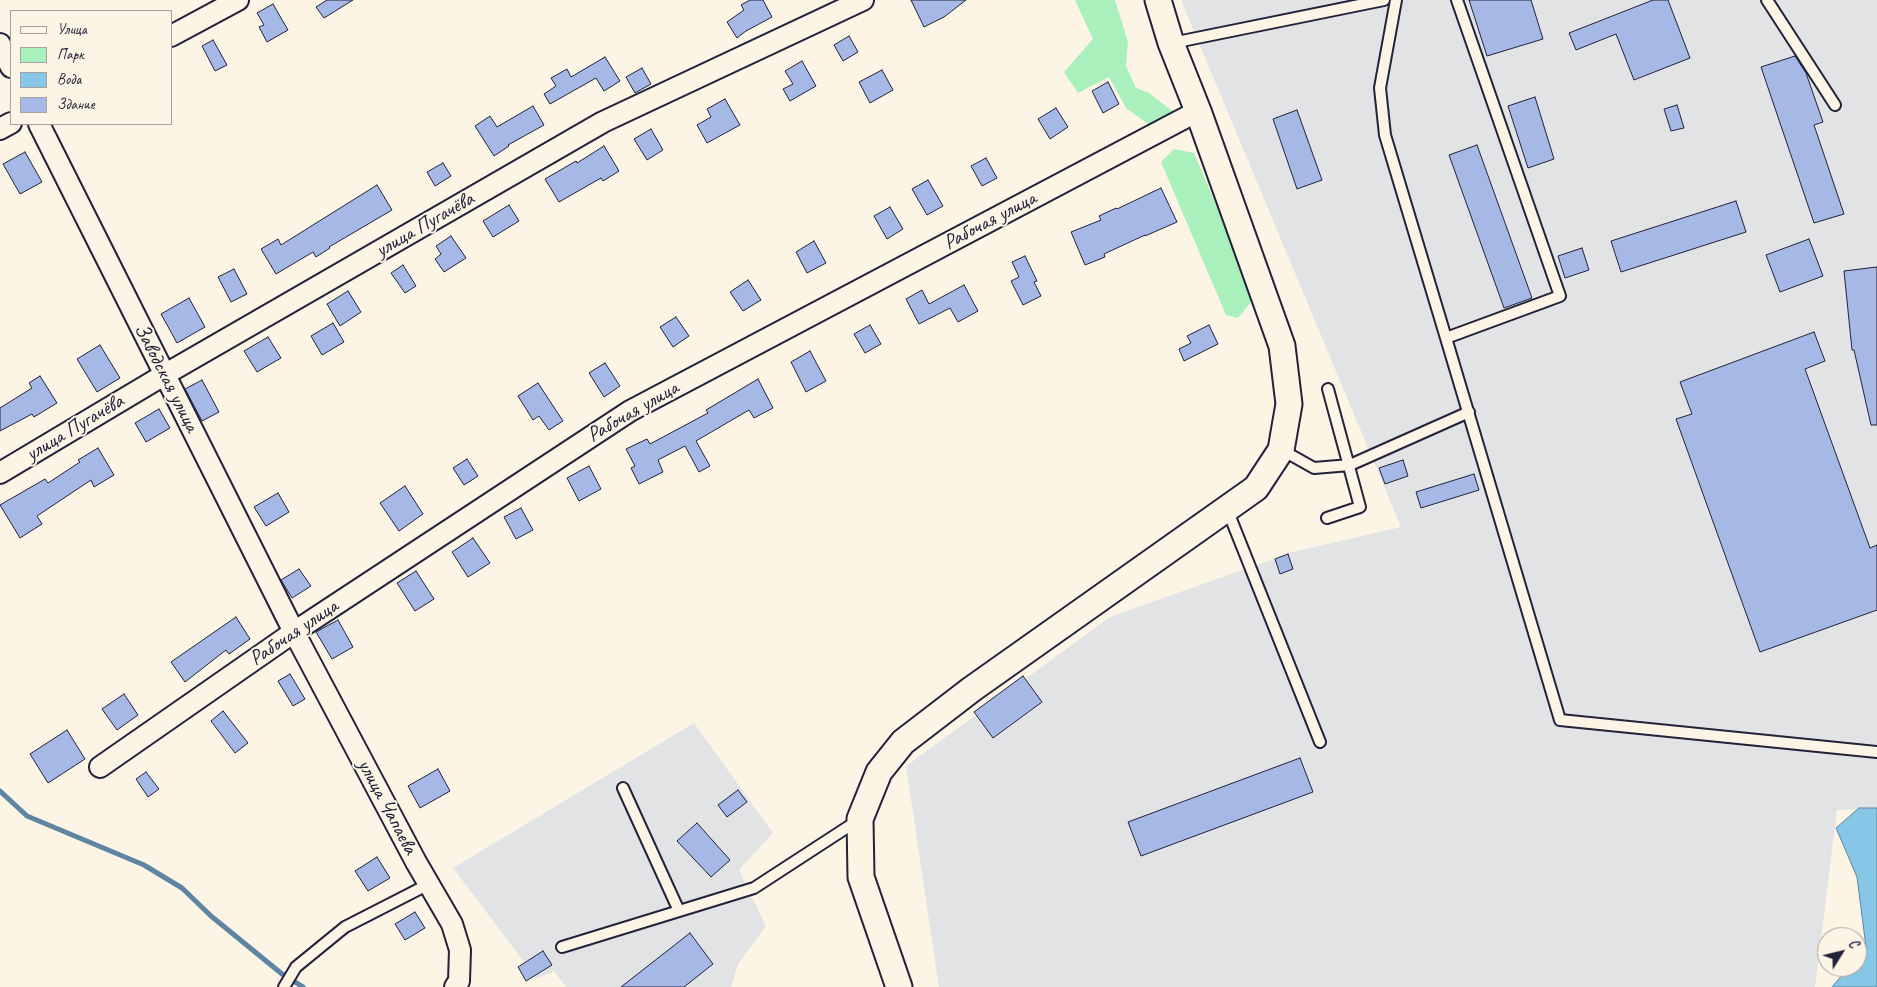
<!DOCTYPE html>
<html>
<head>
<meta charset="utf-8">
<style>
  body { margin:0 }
  #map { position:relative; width:1877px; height:987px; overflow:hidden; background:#fcf5e5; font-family:Caveat,sans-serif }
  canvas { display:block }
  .legend { position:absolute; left:10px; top:10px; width:162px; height:115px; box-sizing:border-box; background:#fcf5e5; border:1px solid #a5a1a1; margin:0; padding:6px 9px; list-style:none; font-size:15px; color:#22223b }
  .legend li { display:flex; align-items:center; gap:10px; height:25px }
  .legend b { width:25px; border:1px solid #a5a1a1 }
  .north { position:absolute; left:1817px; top:927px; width:50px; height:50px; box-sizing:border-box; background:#fcf5e5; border:1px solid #a5a1a1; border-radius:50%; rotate:54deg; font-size:14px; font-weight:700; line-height:20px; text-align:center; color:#22223b }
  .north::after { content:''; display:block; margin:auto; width:18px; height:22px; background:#22223b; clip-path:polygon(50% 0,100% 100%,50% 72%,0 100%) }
</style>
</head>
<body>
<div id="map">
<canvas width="1877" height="987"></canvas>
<ul class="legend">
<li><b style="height:6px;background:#fcf5e5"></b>Улица</li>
<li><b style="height:14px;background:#a9f0bd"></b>Парк</li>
<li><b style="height:14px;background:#86c7e7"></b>Вода</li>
<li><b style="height:14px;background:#a5b8e6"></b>Здание</li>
</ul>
<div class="north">С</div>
</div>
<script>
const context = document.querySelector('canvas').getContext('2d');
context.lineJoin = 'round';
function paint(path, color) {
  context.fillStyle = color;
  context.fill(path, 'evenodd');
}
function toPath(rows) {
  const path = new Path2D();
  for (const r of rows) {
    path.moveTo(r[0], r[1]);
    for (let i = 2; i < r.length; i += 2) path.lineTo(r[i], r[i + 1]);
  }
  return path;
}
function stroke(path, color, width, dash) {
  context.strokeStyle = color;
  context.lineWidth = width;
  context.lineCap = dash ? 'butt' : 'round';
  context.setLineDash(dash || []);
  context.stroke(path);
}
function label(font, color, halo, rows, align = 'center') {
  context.font = font + ' Caveat,sans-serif';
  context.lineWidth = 4;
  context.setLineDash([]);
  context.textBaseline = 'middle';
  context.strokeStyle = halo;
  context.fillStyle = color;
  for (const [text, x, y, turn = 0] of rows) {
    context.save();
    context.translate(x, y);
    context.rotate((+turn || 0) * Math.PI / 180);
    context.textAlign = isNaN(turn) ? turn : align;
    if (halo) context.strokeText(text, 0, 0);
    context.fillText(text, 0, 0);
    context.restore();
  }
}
const built = toPath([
  [1181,0,1877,0,1877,809,1837,810,1815,987,939,987,906,766,1110,617,1293,552,1401,527],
  [694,723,773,833,739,870,766,926,738,964,731,987,566,987,554,971,537,979,453,868]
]);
const green = toPath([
  [1075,0,1115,0,1128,42,1126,66,1136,88,1149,93,1176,114,1155,129,1126,108,1109,77,1078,93,1064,72,1093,39],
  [1174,149,1194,153,1255,297,1238,318,1226,315,1161,162]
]);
const water = toPath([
  [1859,808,1877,808,1877,987,1832,987,1849,967,1857,967,1857,957,1866,947,1857,877,1836,828,1859,808]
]);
const stream = toPath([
  [0,791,27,816,144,865,182,888,211,916,282,974,303,987]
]);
const building = toPath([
  [327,0,353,0,324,18,316,7,327,0],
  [750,0,763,0,772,17,746,31,737,38,727,22,744,10,741,5,750,0],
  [911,0,966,0,944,17,924,27,911,0],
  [1469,0,1531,0,1543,39,1487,56,1469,0],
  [1653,0,1668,0,1690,58,1634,80,1616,34,1576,50,1569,33,1653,0],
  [273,4,288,30,267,42,259,27,264,25,257,13,273,4],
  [849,36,858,52,843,61,834,45,849,36],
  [213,40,227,65,215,71,202,46,213,40],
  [1795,56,1806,73,1823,122,1814,125,1844,214,1814,223,1761,67,1795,56],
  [605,57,620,81,604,91,596,78,550,104,544,94,556,86,551,78,567,69,571,77,605,57],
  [802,61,816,86,790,101,783,89,793,84,785,71,802,61],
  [642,68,651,84,635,93,626,77,642,68],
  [882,70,893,90,870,103,859,82,882,70],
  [1108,82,1119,104,1103,113,1092,91,1108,82],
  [1535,97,1554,159,1528,168,1508,106,1535,97],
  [725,99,740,125,707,143,697,125,711,117,707,109,725,99],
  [1677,105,1684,128,1671,131,1664,109,1677,105],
  [533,106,544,125,508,145,509,146,494,156,475,126,490,116,497,127,533,106],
  [1056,108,1068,127,1050,139,1038,119,1056,108],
  [1297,110,1322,180,1297,189,1273,119,1297,110],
  [651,129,663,150,647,160,634,139,651,129],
  [1477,145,1532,298,1504,308,1449,155,1477,145],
  [604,146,619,171,603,181,601,178,559,202,545,179,576,161,577,163,604,146],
  [25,152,42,182,20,194,3,164,25,152],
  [986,158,997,178,982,186,971,166,986,158],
  [443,163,451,176,435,186,427,172,443,163],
  [928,180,943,206,927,215,912,189,928,180],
  [377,185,392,210,329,247,330,248,316,257,313,252,276,274,261,249,278,239,281,245,377,185],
  [1161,188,1177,222,1145,236,1145,235,1104,254,1105,257,1085,265,1071,232,1101,220,1099,216,1116,208,1117,209,1161,188],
  [1736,201,1746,232,1621,272,1611,241,1736,201],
  [509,205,519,221,493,237,483,221,509,205],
  [890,207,903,229,887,239,874,216,890,207],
  [451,236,466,258,444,272,435,259,441,254,436,246,451,236],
  [1809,239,1823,276,1780,292,1766,255,1809,239],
  [814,241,826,263,807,273,796,252,814,241],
  [1582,248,1589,270,1565,278,1558,256,1582,248],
  [1025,256,1037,281,1034,282,1041,296,1023,305,1011,281,1019,277,1012,262,1025,256],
  [403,265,416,286,405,293,391,273,403,265],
  [1877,267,1877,425,1871,425,1854,350,1852,350,1844,271,1877,267],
  [234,269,247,294,231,302,218,277,234,269],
  [748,280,761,300,743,311,730,292,748,280],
  [964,285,978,311,958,322,950,308,919,324,906,299,922,290,929,304,964,285],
  [348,291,361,312,340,326,327,304,348,291],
  [189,298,205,327,177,343,161,314,189,298],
  [676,317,689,336,673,347,660,327,676,317],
  [333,323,344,342,322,355,311,336,333,323],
  [870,325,881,344,865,353,854,334,870,325],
  [1209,325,1218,344,1184,361,1179,349,1191,343,1187,336,1209,325],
  [1814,332,1825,361,1805,369,1870,548,1877,545,1877,610,1760,652,1676,419,1692,414,1680,382,1814,332],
  [268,337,281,358,257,372,244,351,268,337],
  [100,345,120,378,97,392,77,359,100,345],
  [810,351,826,381,806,392,791,362,810,351],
  [605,363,620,386,604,397,589,373,605,363],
  [40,376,57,403,34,417,32,414,0,431,0,408,32,388,29,383,40,376],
  [758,379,773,408,754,418,749,410,696,441,710,466,699,472,685,446,658,460,663,472,639,484,631,468,635,466,626,449,647,439,650,444,708,413,706,410,758,379],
  [202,380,219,412,202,421,185,389,202,380],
  [538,383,563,421,549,430,539,416,533,420,518,396,538,383],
  [159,409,170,428,146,442,135,423,159,409],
  [98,448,114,475,94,487,91,480,37,516,42,524,20,538,0,505,45,479,48,483,80,462,78,460,98,448],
  [467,459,478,476,464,485,453,468,467,459],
  [1403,460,1408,476,1385,484,1379,468,1403,460],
  [589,466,601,489,579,501,567,478,589,466],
  [1474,474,1479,490,1421,508,1416,492,1474,474],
  [405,486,423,514,399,531,380,503,405,486],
  [278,493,289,512,266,526,254,507,278,493],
  [521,508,533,530,516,539,504,517,521,508],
  [473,538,490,563,468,577,452,552,473,538],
  [1288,554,1293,569,1280,574,1275,559,1288,554],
  [299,569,311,586,292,598,281,580,299,569],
  [416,571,434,599,415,611,397,583,416,571],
  [236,617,250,639,229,654,226,650,185,682,171,662,236,617],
  [338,620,353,647,332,659,316,632,338,620],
  [290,674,305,699,293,706,278,681,290,674],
  [1023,676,1042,702,993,738,974,712,1023,676],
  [124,694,138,715,117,730,102,709,124,694],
  [223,711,248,743,235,753,211,721,223,711],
  [67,730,85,759,48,783,30,754,67,730],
  [1300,758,1313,792,1141,856,1128,822,1300,758],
  [438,769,450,791,420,808,408,786,438,769],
  [146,772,159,789,148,797,136,779,146,772],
  [738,790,747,802,727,817,718,805,738,790],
  [697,823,730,860,711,877,677,841,697,823],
  [377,857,390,878,368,891,355,871,377,857],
  [415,912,425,928,405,940,395,924,415,912],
  [690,933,713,964,684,987,621,987,690,933],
  [543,951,552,965,526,981,518,967,543,951]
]);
const service = toPath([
  [1396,0,1380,88,1385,135,1446,338],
  [1457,0,1560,296,1446,338,1560,720,1877,752],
  [1767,0,1835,105],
  [1172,43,1384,0],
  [1282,450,1314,468,1350,465,1469,412],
  [1227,509,1320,742],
  [1327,518,1360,507,1328,389],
  [623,788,679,911],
  [562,947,754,888,857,821],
  [284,987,296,967,345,927,429,884]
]);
const minor = toPath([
  [171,36,238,0],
  [0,44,11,67],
  [39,124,294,632,416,862,452,924,460,950,459,981,455,987],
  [0,129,11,123],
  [0,473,164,375,603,122,863,0],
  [100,767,294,632,630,411,1198,111]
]);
const tertiary = toPath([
  [899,987,861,877,860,819,879,772,903,742,972,689,1256,488,1281,450,1289,404,1282,346,1198,111,1171,43,1158,0]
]);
const streetNames = [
  ["Рабочая улица",990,221,-28],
  ["улица Пугачёва",425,225,-30],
  ["Заводская улица",166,378,63],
  ["Рабочая улица",633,412,-30],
  ["улица Пугачёва",75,428,-31],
  ["Рабочая улица",294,633,-34],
  ["улица Чапаева",387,807,62]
];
paint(built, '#e2e3e5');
paint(green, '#a9f0bd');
paint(water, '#86c7e7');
stroke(water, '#5e85a2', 1);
stroke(stream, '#5e85a2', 5);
paint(building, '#a5b8e6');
stroke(building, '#22223b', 1);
stroke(service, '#22223b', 14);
stroke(minor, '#22223b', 24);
stroke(tertiary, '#22223b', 29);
stroke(service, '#fcf5e5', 10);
stroke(minor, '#fcf5e5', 20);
stroke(tertiary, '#fcf5e5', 25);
label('21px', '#22223b', '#fcf5e5', streetNames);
</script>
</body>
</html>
